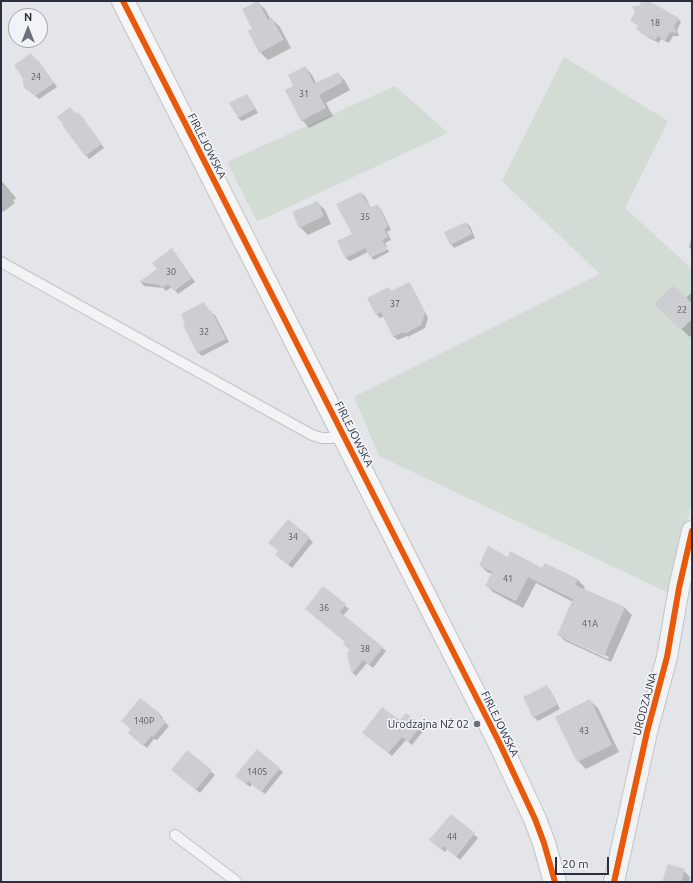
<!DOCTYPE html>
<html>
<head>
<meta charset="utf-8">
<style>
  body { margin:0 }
  #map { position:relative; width:693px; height:883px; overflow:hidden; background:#e3e5e8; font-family:Ubuntu,sans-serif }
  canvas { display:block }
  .frame { position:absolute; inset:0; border:2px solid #2b3040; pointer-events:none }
  .north { position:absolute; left:8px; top:8px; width:40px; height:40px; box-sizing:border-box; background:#f1f3f7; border:1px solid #a2a5ae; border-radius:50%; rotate:0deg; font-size:11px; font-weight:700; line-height:16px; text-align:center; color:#2b3040 }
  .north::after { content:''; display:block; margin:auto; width:14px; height:18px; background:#6b6f7b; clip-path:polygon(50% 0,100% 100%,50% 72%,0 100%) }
  .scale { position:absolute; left:555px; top:857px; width:54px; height:18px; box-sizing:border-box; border:2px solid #2b3040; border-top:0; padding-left:5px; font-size:12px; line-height:14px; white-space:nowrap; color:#2b3040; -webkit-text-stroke:3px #f1f3f7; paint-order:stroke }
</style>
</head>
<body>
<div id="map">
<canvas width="693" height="883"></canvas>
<div class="frame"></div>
<div class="north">N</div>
<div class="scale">20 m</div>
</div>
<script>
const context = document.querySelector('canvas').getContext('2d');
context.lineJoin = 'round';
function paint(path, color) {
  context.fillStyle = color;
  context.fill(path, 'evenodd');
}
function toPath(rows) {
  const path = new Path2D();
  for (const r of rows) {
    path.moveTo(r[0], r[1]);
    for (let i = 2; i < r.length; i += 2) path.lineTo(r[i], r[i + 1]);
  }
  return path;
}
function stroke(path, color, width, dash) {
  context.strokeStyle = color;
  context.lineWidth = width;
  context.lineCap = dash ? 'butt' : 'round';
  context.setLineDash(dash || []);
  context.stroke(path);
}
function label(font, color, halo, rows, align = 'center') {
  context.font = font + ' Ubuntu,sans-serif';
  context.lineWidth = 3.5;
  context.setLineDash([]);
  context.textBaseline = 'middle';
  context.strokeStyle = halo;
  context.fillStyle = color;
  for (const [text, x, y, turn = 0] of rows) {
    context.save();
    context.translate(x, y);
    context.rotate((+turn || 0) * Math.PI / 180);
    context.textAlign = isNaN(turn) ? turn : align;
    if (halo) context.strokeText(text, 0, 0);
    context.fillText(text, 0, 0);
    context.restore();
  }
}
const green = toPath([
  [564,57,668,121,625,208,692,269,692,502,669,593,379,456,354,397,600,274,502,181],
  [395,86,448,133,265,218,257,221,227,162]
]);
const shadow = toPath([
  [643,1,647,1,678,19,681,22,677,30,679,36,673,36,669,43,661,39,659,43,649,38,641,33,639,26,640,7],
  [257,2,265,9,271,20,272,19,280,27,291,48,268,60,260,52,254,29],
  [34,58,41,65,57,87,39,99,27,89],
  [305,67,312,75,316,83,338,73,345,81,350,90,326,103,333,116,309,128,302,120,295,86],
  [247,95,250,99,258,113,242,121,238,118],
  [76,115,82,117,104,148,89,159,63,125],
  [1,180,16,198,13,201,15,203,3,212,1,211],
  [361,193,365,196,371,209,377,206,381,209,391,230,387,232,391,240,385,243,387,247,370,256,368,252,350,261,346,258,338,242,353,234],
  [317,202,325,210,331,224,308,235,300,227],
  [466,223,470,226,475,238,454,248,451,244],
  [692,236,692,250,689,247],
  [388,249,389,252,374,260,371,257],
  [175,253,195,282,178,294,172,287,166,291,163,288,144,286,141,282,159,269],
  [409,283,412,287,428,318,425,328,408,337,407,336,398,340,394,337,384,316,380,318,376,314,389,288,392,292],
  [692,292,692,334,690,337,663,312,686,298],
  [204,303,210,312,215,315,229,342,202,356,198,352],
  [288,521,313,542,292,568,280,558,279,552],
  [508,558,543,569,545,564,578,580,585,587,583,590,625,608,632,615,611,662,565,641,558,634,573,602,536,583,523,608,493,592,486,585,492,574,487,572,480,565],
  [565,637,609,657,608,659,565,639],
  [323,587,349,609,343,616,386,651,373,668,367,663,356,676,353,673,348,654,351,650,346,642],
  [547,686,550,690,560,709,538,721,534,717],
  [590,701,598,708,619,752,586,769,578,761],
  [160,715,163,718,162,720,169,726,157,740,154,739,147,748,132,736],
  [401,721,421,726,424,730,412,745,406,740,392,756,367,736],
  [187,751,215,775,200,793,176,773],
  [279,769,283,772,265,794,252,784,250,787,240,779],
  [451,816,478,838,460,860,447,849,445,852,434,843],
  [683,870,690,877,689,882,663,882]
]);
const building = toPath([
  [258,1,268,20,272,18,284,40,259,53,248,31,252,29,242,9],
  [642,1,649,1,679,18,674,26,677,33,670,32,665,41,658,36,655,40,644,35,636,29,638,26,630,20,635,13,632,6,639,6],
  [31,53,36,60,38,60,54,83,35,96,31,91,26,90,23,85,23,79,14,65],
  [305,66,314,84,338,72,343,82,319,95,326,108,301,121,285,90,293,86,288,75],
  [247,94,255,109,238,118,229,103],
  [70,107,76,114,78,112,102,144,85,156,62,125,63,124,57,117],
  [361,192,370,208,378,204,388,226,384,229,388,237,382,240,387,249,370,257,365,248,345,258,337,241,352,234,336,204],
  [318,201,324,216,299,228,292,212],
  [466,222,472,234,450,245,444,232],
  [172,248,192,278,174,291,168,284,162,288,159,285,139,282,157,269,152,263],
  [409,282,425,313,421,325,404,334,403,332,393,337,381,312,376,315,367,298,389,287,391,291],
  [673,285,692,303,692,319,681,330,654,304],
  [204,302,209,311,211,310,226,339,197,353,183,325,185,323,181,314],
  [288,519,310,537,288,565,275,555,278,551,268,543],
  [488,546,508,557,510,551,542,568,545,563,578,579,575,585,625,607,604,656,557,635,573,599,528,577,516,601,485,586,492,572,479,565],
  [323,586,346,604,340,612,383,647,369,665,363,660,352,674,347,654,350,650,343,644,345,642,305,609],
  [547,685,557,705,533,718,523,697],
  [140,698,161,714,159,716,166,722,153,737,151,736,143,746,128,733,131,729,121,721],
  [590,699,612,745,577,762,555,717],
  [382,707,400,720,406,713,422,725,408,742,402,737,388,753,362,733],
  [257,749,280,768,261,792,248,781,246,784,235,776],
  [187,750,212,770,196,790,171,770],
  [451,814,475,833,456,857,443,846,441,850,429,840],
  [668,864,685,869,681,882,662,882]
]);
const lane = toPath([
  [1,262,312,435,322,438,332,438,343,435],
  [175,835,237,882]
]);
const street = toPath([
  [614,882,647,732,667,657,679,588,692,531]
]);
const secondary = toPath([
  [123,1,499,742,535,819,544,843,555,882]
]);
const cycleway = toPath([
  [123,1,499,742,535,819,544,843,555,882],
  [614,882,647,732,667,657,679,588,692,531]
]);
const markers = [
  [477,724,4,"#6b6f7b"]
];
const numberNames = [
  ["18",655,23],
  ["24",36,77],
  ["31",304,94],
  ["35",365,217],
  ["30",171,272],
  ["37",395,304],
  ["22",682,310],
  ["32",204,332],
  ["34",293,537],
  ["41",508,579],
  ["36",324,608],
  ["41A",590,624],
  ["38",365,649],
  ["140P",144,721],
  ["43",584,731],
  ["140S",257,772],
  ["44",452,837]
];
const streetNames = [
  ["FIRLEJOWSKA",207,146,63],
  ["FIRLEJOWSKA",354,434,63],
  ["URODZAJNA",645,704,-75],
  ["FIRLEJOWSKA",500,724,64]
];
const poiNames = [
  ["Urodzajna NŻ 02",469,724]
];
paint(green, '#d2dbd4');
paint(shadow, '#0003');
paint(building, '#cdced2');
stroke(lane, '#c1c3c6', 12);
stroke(street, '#c1c3c6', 22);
stroke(secondary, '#c1c3c6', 24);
stroke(lane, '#f2f3f5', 10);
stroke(street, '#f2f3f5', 20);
stroke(secondary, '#f6f6f7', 22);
stroke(cycleway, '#e8590c', 6);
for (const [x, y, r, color] of markers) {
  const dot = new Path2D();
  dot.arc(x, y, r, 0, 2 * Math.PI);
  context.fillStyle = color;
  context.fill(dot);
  stroke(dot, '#f1f3f7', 1.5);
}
label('9px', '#545865', null, numberNames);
label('11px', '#2b3040', '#f1f3f7', streetNames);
label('11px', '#2b3040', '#f1f3f7', poiNames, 'right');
</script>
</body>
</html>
